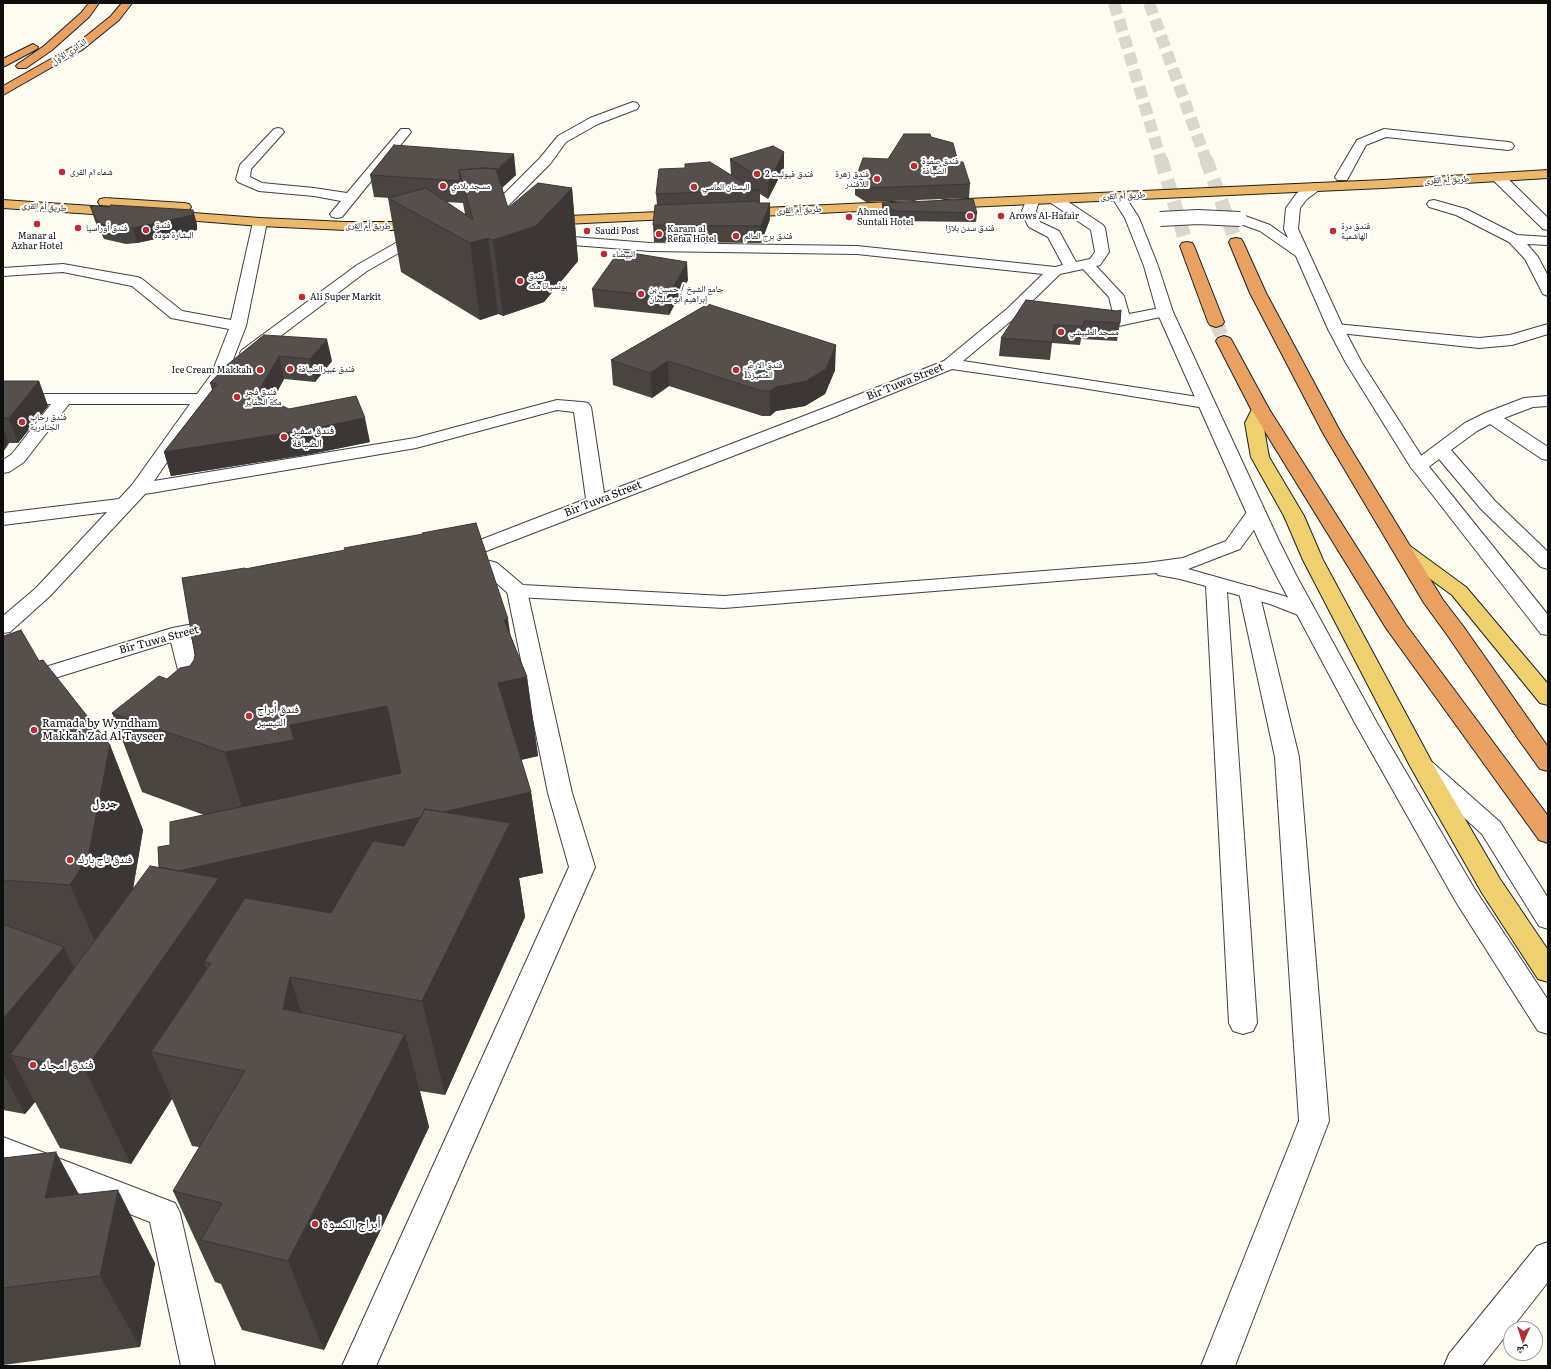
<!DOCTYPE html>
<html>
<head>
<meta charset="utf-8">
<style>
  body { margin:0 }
  #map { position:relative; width:1551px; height:1369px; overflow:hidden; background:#fefbf0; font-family:Literata,"Noto Naskh Arabic",serif }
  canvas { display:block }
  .frame { position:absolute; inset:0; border:4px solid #0e0e0e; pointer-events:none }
  .north { position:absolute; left:1503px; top:1321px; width:40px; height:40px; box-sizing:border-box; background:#fff; border:1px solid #9f9f9f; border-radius:50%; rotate:183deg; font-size:11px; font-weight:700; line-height:16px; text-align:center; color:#0e0e0e }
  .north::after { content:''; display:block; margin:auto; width:14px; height:18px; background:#b43035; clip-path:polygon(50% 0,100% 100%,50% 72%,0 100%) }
</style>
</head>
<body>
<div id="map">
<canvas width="1551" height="1369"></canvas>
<div class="frame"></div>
<div class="north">ش</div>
</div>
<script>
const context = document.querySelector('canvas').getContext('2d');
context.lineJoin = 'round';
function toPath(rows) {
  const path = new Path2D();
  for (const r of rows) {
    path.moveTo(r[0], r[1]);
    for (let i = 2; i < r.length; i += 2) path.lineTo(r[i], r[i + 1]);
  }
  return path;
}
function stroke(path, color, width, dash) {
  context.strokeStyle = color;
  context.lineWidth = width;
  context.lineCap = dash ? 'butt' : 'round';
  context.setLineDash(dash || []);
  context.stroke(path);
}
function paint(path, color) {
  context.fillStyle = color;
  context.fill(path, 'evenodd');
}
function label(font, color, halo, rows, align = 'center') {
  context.font = font + ' Literata,"Noto Naskh Arabic",serif';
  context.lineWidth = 4;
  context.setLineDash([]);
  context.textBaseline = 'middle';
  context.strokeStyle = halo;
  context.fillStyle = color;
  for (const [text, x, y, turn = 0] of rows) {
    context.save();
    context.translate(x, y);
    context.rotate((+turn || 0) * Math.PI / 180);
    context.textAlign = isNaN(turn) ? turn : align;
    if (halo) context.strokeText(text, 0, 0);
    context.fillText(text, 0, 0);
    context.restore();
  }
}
const motorwayTunnelFar1 = toPath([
  [1114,3,1161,160],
  [1149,3,1206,160]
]);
const motorwayTunnel = toPath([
  [1161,159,1187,246],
  [1206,159,1236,242],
  [1216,322,1224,341]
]);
const minor = toPath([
  [633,102,637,103,639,106,637,109,598,124,566,142,550,164,498,216,493,217,488,216,486,213,488,210,540,158,558,136,590,118,633,102],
  [278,128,282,129,284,132,251,169,250,177,262,183,314,188,347,193,401,129,409,129,411,132,342,217,337,218,332,217,330,214,341,201,314,196,259,191,238,182,236,179,240,165,274,129,278,128],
  [1384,129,1508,142,1512,143,1514,146,1512,149,1508,150,1386,137,1366,145,1347,180,1337,180,1335,177,1357,140,1384,129],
  [1498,173,1503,174,1548,218,1548,230,1543,229,1493,180,1491,177,1493,174,1498,173],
  [1056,196,1061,197,1103,225,1105,228,1109,252,1100,265,1096,266,1124,296,1129,314,1165,307,1170,309,1173,312,1170,315,1114,327,1086,322,1084,319,1086,316,1092,314,1114,317,1109,297,1083,269,1060,274,1026,307,1053,311,1055,314,1053,317,1047,319,1017,316,963,361,1205,398,1211,399,1214,403,1211,407,1205,408,1076,387,952,369,834,417,463,560,456,562,449,560,446,556,449,552,586,499,574,412,557,410,416,448,145,494,50,596,10,632,3,633,3,616,36,588,107,512,3,525,3,513,119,499,132,485,190,404,69,404,24,462,9,472,3,473,3,460,12,454,51,404,3,404,3,394,197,394,211,375,229,329,171,318,132,286,63,272,3,276,3,268,63,264,137,277,142,279,182,311,231,320,253,222,255,219,260,218,265,219,267,222,246,326,227,375,154,481,415,438,557,400,582,402,588,403,591,407,604,493,822,409,944,361,1008,308,1043,274,857,254,650,251,547,243,542,242,540,239,542,236,547,235,650,243,857,246,1055,267,1063,265,1048,237,1029,227,1027,224,1022,211,1027,198,1032,197,1037,198,1039,201,1036,211,1040,222,1059,231,1076,262,1090,259,1095,252,1091,230,1051,203,1049,200,1051,197,1056,196],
  [1434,200,1466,209,1517,235,1548,237,1548,245,1527,244,1538,257,1548,276,1548,296,1543,294,1525,259,1509,242,1456,215,1429,207,1427,204,1429,201,1434,200],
  [422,230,427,231,429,234,427,237,367,271,254,356,248,358,242,356,240,353,242,350,357,265,417,231,422,230],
  [1336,324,1479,338,1510,335,1548,324,1548,334,1512,345,1479,348,1330,332,1328,329,1330,326,1336,324],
  [1548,396,1548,406,1533,407,1504,418,1548,447,1548,460,1542,459,1490,424,1477,431,1451,450,1495,501,1548,552,1548,569,1541,567,1481,509,1439,459,1425,470,1419,471,1413,470,1410,466,1413,462,1465,423,1485,413,1524,398,1548,396],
  [1256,507,1263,509,1266,513,1240,549,1188,569,1284,596,1313,608,1316,612,1313,616,1306,618,1270,604,1227,592,1257,1023,1253,1031,1243,1034,1233,1031,1229,1023,1206,586,1180,579,1158,575,1157,573,724,608,517,597,510,595,486,574,462,580,455,578,452,574,455,570,490,561,497,563,523,585,724,596,1146,563,1183,558,1226,541,1249,509,1256,507],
  [220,619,227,620,230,625,227,630,191,637,206,694,203,699,195,701,187,699,184,694,171,642,3,694,3,680,172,628,220,619],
  [3,1137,175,1203,180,1213,215,1366,181,1366,150,1222,3,1164,3,1137]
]);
const tertiary = toPath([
  [1316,183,1321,184,1323,187,1307,199,1300,208,1298,229,1344,329,1362,363,1426,463,1548,615,1548,635,1541,634,1410,466,1346,363,1328,329,1296,256,1260,231,1235,222,1233,219,1235,216,1240,215,1245,216,1270,225,1288,238,1284,229,1286,208,1297,193,1311,184,1316,183],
  [1118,192,1123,193,1139,218,1158,266,1173,312,1279,541,1296,575,1377,723,1474,888,1548,1000,1548,1034,1538,1031,1456,902,1355,723,1276,575,1259,541,1157,312,1144,266,1125,218,1111,196,1113,193,1118,192],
  [517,585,524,587,527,591,572,793,595,867,376,1366,342,1366,569,867,548,793,507,591,510,587,517,585],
  [1249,586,1256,588,1259,592,1299,757,1329,1121,1235,1366,1201,1366,1299,1121,1275,757,1239,592,1242,588,1249,586],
  [1424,760,1432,762,1500,822,1548,898,1548,929,1539,926,1482,834,1416,774,1412,768,1416,762,1424,760],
  [1548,1242,1548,1282,1482,1366,1444,1366,1449,1354,1537,1246,1548,1242]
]);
const primary = toPath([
  [1260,404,1266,405,1269,409,1263,423,1269,457,1304,516,1323,560,1434,766,1500,879,1548,950,1548,982,1538,979,1482,893,1410,766,1303,560,1284,516,1251,457,1245,423,1254,405,1260,404],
  [1403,544,1410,546,1466,587,1548,684,1548,705,1540,703,1452,595,1396,554,1393,550,1396,546,1403,544]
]);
const trunk = toPath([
  [1548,170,1548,178,1383,188,945,208,940,207,938,204,940,201,945,200,1383,180,1548,170],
  [105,198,184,203,189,204,191,207,189,210,184,211,100,205,98,202,100,199,105,198],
  [3,200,122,208,127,209,129,212,127,215,122,216,3,208,3,200],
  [913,201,918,202,920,205,918,208,741,217,736,216,734,213,736,210,741,209,913,201],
  [166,211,260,218,346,222,423,222,428,223,430,226,428,229,423,230,346,230,260,226,161,218,159,215,161,212,166,211],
  [683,211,688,212,690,215,688,218,545,225,540,224,538,221,540,218,545,217,683,211]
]);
const motorway = toPath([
  [89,3,99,3,89,17,52,50,26,68,18,68,16,66,18,64,44,46,81,13,89,3],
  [122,3,132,3,119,20,82,50,3,95,3,86,74,46,111,16,122,3],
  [33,44,38,47,37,49,3,67,3,59,33,44],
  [1236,238,1241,239,1243,242,1266,293,1341,433,1443,600,1463,626,1548,747,1548,771,1540,769,1519,740,1448,636,1424,603,1323,433,1250,293,1229,242,1231,239,1236,238],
  [1187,242,1192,243,1194,246,1224,322,1222,325,1216,327,1210,325,1208,322,1180,246,1182,243,1187,242],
  [1224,336,1230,338,1232,341,1269,409,1406,625,1548,816,1548,843,1539,840,1386,628,1251,409,1216,341,1218,338,1224,336]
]);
const tertiaryBridge = toPath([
  [1160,219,1198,217,1240,219]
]);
const wall = toPath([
  [931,137,958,162,970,184,969,198,866,202,855,195,855,181,888,159],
  [394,145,516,175,502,188,508,208,572,188,578,261,544,302,503,316,498,314,480,320,401,272,388,198,390,198,374,197,370,175],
  [446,202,463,203,465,214],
  [784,152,784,168,768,199,760,194,760,203,770,219,761,243,654,242,653,225,657,205,656,194,731,175,730,159],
  [882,203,977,213,976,222,894,221,882,213],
  [90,206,193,210,197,225,197,230,137,243,126,244,104,239,95,221],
  [688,280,669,315,594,307,592,289],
  [1026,300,1120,323,1117,341,1081,339,1080,345,1052,343,1050,360,999,356,1001,338],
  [708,304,835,370,825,394,805,406,776,411,770,416,762,416,669,386,652,398,613,385,611,360],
  [264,335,332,361,315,382,284,379,272,401,289,409,370,442,311,454,171,476,164,452,212,390,210,383],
  [3,381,39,381,48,406,18,443,9,443,3,452],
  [245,569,511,637,527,677,538,756,521,760,531,792,543,873,519,878,525,917,445,1095,420,1091,429,1127,324,1350,242,1330,221,1284,215,1282,173,1191,199,1147,192,1146,172,1099,131,1164,60,1148,35,1102,25,1114,3,1110,3,635,4,636,39,661,110,745,143,830,133,888,159,867,170,845,204,815,142,792,112,713,190,666,194,660],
  [3,1158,79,1194,155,1263,140,1347,3,1365]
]);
const shadedWall = toPath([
  [784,152,784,168,768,199,768,183],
  [514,154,516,175,488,200,486,178],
  [572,188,578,261,544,302,503,316,493,240],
  [770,203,770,219,761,243,761,226],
  [193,210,197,225,197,230,137,243,133,228],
  [488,238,498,314,480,320,470,243],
  [687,262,688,280,669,315,668,297],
  [327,339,332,361,315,382,310,359],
  [836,345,835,370,825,394,805,406,776,411,770,416,770,391],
  [279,356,284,379,263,418,257,394],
  [668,361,669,386,652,398,650,373],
  [39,381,48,406,18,443,9,418],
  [365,418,370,442,311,454,171,476,164,452],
  [3,426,9,443,3,452],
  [508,619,517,679,527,677,538,756,511,762,498,683,504,620],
  [387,706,405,785,250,832,225,752,290,725],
  [110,745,143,830,124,943,108,971,70,885],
  [531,792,543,873,519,878,525,917,445,1095,422,1001,204,962,224,1016,151,1052,172,1099,131,1164,85,1070,159,875],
  [64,947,99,1021,10,1055,35,1102,25,1114,3,1073,3,1019],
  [290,977,320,1072,283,1009],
  [405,1034,429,1127,324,1350,288,1261],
  [56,1152,96,1226,45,1198],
  [118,1190,155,1263,140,1347,100,1276]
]);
const building = toPath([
  [904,134,930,134,931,137,953,143,958,162,963,162,970,184,867,188,855,181,863,158,888,159,904,134],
  [394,145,514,154,496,169,483,168,459,170,460,181,370,175,394,145],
  [773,146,784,152,768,183,730,159,773,146],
  [710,162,755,190,760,190,656,194,659,169,685,168,685,164,710,162],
  [483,168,496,169,508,208,538,183,572,188,536,226,493,240,488,238,470,243,388,198,426,188,473,220,459,170,483,168],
  [973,199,977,213,895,211,882,203,973,199],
  [758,201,757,203,770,203,761,226,653,225,655,205,758,201],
  [111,205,193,210,193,215,133,228,121,228,99,224,90,206,109,207,111,205],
  [619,251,687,262,668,297,592,289,619,251],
  [1026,300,1117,311,1121,310,1120,323,1084,321,1083,326,1054,325,1052,342,1001,338,1026,300],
  [708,304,836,345,826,369,806,381,776,387,770,391,762,391,668,361,650,373,611,360,708,304],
  [264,335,327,339,310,359,279,356,257,394,289,409,356,396,365,418,305,430,164,452,217,384,210,383,227,365,264,335],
  [3,381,39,381,9,418,3,418,3,381],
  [476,523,508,619,504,620,527,677,498,683,531,792,443,812,425,809,421,817,178,871,159,867,158,847,170,845,170,822,401,773,387,706,290,725,294,740,225,752,112,713,159,676,167,679,180,668,190,666,194,660,195,655,182,578,245,568,245,569,345,550,344,548,423,534,422,533,476,523],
  [21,630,39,661,43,660,110,745,88,857,70,885,3,880,3,635,4,636,21,630],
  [425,809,510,823,422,1001,290,977,283,1009,405,1034,288,1261,201,1240,222,1203,173,1191,245,1071,151,1052,211,963,204,962,245,898,331,913,373,841,404,846,425,809],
  [150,866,219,878,85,1070,10,1055,150,866],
  [3,924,64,947,3,1019,3,924],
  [56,1152,45,1198,118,1190,100,1276,3,1288,3,1158,56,1152]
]);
const markers = [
  [914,166,4,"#b43035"],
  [62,172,4,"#b43035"],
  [757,174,4,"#b43035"],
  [877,179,4,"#b43035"],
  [443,186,4,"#b43035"],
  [694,187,4,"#b43035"],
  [970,216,4,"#b43035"],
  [1001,216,4,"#b43035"],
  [849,217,4,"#b43035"],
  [37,224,4,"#b43035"],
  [78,228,4,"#b43035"],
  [146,230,4,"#b43035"],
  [587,231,4,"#b43035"],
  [1333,231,4,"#b43035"],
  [659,234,4,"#b43035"],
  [736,236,4,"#b43035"],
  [604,254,4,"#b43035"],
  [520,281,4,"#b43035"],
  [641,294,4,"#b43035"],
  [302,297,4,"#b43035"],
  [1061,332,4,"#b43035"],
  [290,369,4,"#b43035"],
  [260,370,4,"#b43035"],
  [736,370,4,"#b43035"],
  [237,397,4,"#b43035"],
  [22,422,4,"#b43035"],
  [284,437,4,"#b43035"],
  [249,716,4,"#b43035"],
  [34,730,4,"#b43035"],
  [70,860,4,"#b43035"],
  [33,1065,4,"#b43035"],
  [315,1224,4,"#b43035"]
];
const farStreetnames = [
  ["الدائري الأول",69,52,-33],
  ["طريق أم القرى",1447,180,-3],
  ["طريق أم القرى",1123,196,-3],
  ["طريق أم القرى",44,207,4],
  ["طريق أم القرى",799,210,-2],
  ["طريق أم القرى",368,226,1]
];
const farPoinames = [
  ["فندق صفوة",922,161],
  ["الضيافة",922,171],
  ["شماء ام القرى",70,172],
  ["فندق فيوليت 2",765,174],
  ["فندق زهرة",869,174,"right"],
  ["اللافندر",869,184,"right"],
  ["مسجد بلادي",451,186],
  ["البستان الماسي",702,187],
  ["Ahmed",857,212],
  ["Suntali Hotel",857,222],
  ["Arows Al-Hafair",1009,216],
  ["فندق",154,225],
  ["البشارة موده",154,235],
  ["فندق درة",1341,226],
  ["الهاشمية",1341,236],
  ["فندق أوراسيا",86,228],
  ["فندق سدن بلازا",970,228,"center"],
  ["Karam al",667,229],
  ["Refaa Hotel",667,239],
  ["Saudi Post",595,231],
  ["Manar al",37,236,"center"],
  ["Azhar Hotel",37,246,"center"],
  ["فندق برج العالم",744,236],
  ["البيضاء",612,254],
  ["فندق",528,276],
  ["بونسيانا مكه",528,286],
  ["جامع الشيخ / حسين بن",649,289],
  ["إبراهيم أبو سليمان",649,299],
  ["Ali Super Markit",310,297],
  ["مسجد الطبيشي",1069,332],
  ["فندق الارض",744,365],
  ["المتميزة1",744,375],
  ["فندق عبيرالضيافة",298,369],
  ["Ice Cream Makkah",252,370,"right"],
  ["فندق فجر",245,392],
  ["مكة الحفاير",245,402],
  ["فندق رحاب",30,417],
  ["الجنادرية",30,427]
];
const streetNames = [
  ["Bir Tuwa Street",905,382,-22],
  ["Bir Tuwa Street",603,499,-21],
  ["Bir Tuwa Street",159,640,-15]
];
const poiNames = [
  ["فندق سفير",292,431],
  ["الضيافة",292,444],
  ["فندق أبراج",257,710],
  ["التيسير",257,723],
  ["Ramada by Wyndham",42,724],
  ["Makkah Zad Al Tayseer",42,737],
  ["فندق تاج بارك",78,860]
];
const neighbourhoodNames = [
  ["جرول",105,803]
];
const nearPoinames = [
  ["فندق امجاد",41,1065],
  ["أبراج الكسوة",323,1224]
];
stroke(motorwayTunnelFar1, '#dad7ce', 12, [12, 5.5]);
stroke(motorwayTunnel, '#dad7ce', 14, [14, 8]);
stroke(minor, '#414141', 2);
stroke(tertiary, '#414141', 2);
stroke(primary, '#1f1f1f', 2);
stroke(trunk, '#1f1f1f', 2);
stroke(motorway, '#1f1f1f', 2);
paint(minor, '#fff');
paint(tertiary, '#fff');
paint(primary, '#eed070');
paint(trunk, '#ecb86a');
paint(motorway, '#e9a163');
stroke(tertiaryBridge, '#414141', 16, []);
stroke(tertiaryBridge, '#fff', 14);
paint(wall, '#4a4440');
paint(shadedWall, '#3c3734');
paint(building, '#564f4b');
stroke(building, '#3c3734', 1);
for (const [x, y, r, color] of markers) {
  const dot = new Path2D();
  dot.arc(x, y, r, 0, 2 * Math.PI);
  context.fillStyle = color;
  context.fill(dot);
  stroke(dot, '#fff', 1.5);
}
label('9px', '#0e0e0e', '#fff', farStreetnames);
label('9px', '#0e0e0e', '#fff', farPoinames, 'left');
label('11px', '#0e0e0e', '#fff', streetNames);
label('11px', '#0e0e0e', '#fff', poiNames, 'left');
label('bold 12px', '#0e0e0e', '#fff', neighbourhoodNames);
label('13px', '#0e0e0e', '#fff', nearPoinames, 'left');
</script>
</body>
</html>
